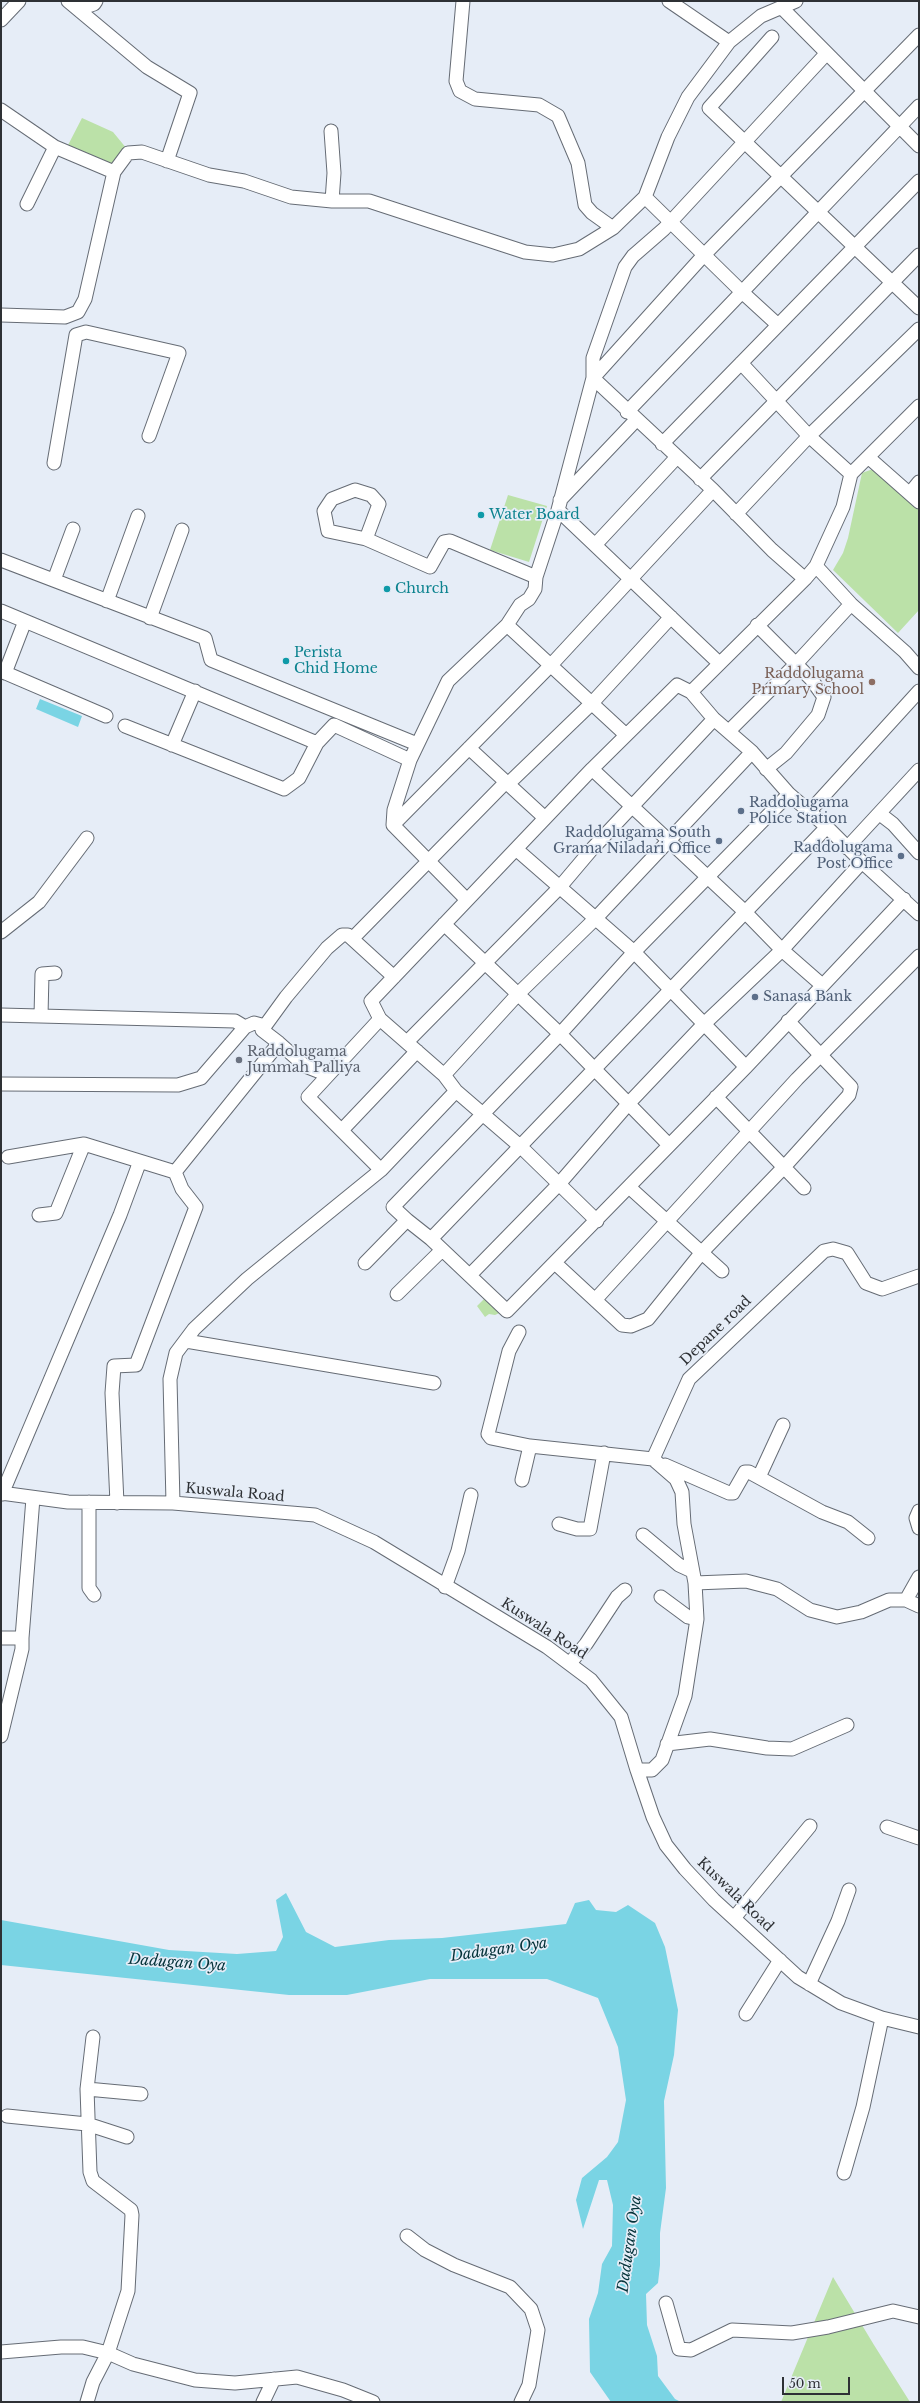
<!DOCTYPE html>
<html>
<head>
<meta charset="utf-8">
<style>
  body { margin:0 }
  #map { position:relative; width:920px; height:2403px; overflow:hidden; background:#e6edf7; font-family:"Libre Baskerville",serif }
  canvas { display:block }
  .frame { position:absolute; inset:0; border:2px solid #2e3135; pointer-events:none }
  .scale { position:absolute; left:782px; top:2377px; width:68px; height:18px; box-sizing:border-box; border:2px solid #2e3135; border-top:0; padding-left:5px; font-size:12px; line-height:14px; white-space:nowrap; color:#2e3135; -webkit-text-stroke:3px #e6edf7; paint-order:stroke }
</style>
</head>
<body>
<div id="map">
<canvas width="920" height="2403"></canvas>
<div class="frame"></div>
<div class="scale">50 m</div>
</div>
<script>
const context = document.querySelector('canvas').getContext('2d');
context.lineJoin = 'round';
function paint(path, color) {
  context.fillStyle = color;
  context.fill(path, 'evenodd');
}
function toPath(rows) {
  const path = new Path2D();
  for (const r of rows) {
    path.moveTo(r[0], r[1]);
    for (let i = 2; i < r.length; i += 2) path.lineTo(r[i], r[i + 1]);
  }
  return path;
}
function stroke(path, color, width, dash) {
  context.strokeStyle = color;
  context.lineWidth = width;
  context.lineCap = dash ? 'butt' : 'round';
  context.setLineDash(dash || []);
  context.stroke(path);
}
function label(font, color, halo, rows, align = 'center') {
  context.font = font + ' "Libre Baskerville",serif';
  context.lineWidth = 3.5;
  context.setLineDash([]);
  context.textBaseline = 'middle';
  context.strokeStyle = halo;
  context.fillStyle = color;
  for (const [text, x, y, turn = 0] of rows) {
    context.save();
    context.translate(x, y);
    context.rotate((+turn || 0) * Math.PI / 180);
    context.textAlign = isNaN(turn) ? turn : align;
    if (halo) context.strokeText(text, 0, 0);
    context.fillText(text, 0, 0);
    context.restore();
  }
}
const green = toPath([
  [82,118,113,132,127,149,112,169,66,149],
  [873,469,919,507,919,610,898,633,833,570,843,553,848,538,862,473],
  [508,495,547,506,529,562,490,550],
  [486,1297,504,1311,495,1315,489,1314,485,1317,477,1306],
  [833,2277,874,2345,910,2402,781,2402]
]);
const water = toPath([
  [40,699,82,716,78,727,36,709],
  [286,1893,306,1932,335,1947,389,1940,442,1938,566,1924,575,1903,589,1900,596,1910,616,1912,628,1905,655,1923,665,1947,678,2010,674,2055,664,2101,666,2188,660,2233,660,2265,658,2283,646,2294,647,2325,657,2356,658,2376,675,2399,681,2402,611,2402,590,2372,589,2319,598,2293,602,2264,612,2246,613,2205,607,2180,599,2180,583,2229,576,2200,582,2178,607,2157,618,2142,626,2100,618,2047,598,1998,547,1979,430,1979,347,1995,289,1995,1,1965,1,1920,169,1950,237,1954,276,1951,283,1937,276,1900]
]);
const minor = toPath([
  [68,1,147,67,190,93,167,161],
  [463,1,456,81,460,91,475,99,539,105,558,116,578,163,585,205,592,213,613,228],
  [669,1,729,42],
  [781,7,919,146],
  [79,9,94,4,96,1],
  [1,20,19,1],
  [772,37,709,108,919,308],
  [1,110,55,147,114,172],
  [331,131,334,173,332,201],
  [27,204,55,147],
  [1,315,65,317,78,312,85,299,114,172,128,153,142,152,209,175,244,181,291,197,332,201,369,201,525,252,553,255,579,249,613,228,645,197,668,137,688,97,729,42,761,16,796,1],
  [778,325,742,292,919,106],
  [76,335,86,332,179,353,149,436],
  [741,363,809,436,851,474],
  [627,412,742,292,645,197],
  [662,444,919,181],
  [868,457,919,502],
  [54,463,76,335],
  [700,479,919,255],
  [713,490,772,550,805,579],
  [910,493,919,482],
  [560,500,636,420],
  [736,514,809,436,919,329],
  [366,539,379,504,371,495,355,490,332,499,324,511,328,531,366,539,430,567,444,542,450,541,536,577],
  [595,545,677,457],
  [1,560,205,638,211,660,417,744],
  [816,566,851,604,905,652,919,668],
  [54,580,73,529],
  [107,601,138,516],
  [1,611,317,743,334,725,410,760],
  [150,618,182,530],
  [507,625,626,735],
  [757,625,811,679,824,697,818,715,786,753,766,769],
  [719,663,558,510,593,378,703,256,919,35],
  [1,671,106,716],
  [5,673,25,621],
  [691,692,714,719,752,752,789,794,827,827,862,862,919,914],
  [125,726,284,789,299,778,317,743],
  [729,731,795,665,851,604],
  [172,745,195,691],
  [469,748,545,818],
  [592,769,743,910,782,950,822,985],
  [508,784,592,703,671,617],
  [809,812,919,691],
  [880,814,893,824,919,853],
  [393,825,394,810,410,760,448,681,507,625,520,605,529,599,535,589,536,577,558,510],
  [847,848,919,770],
  [516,849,634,952,746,1067],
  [467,900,393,825,551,665,713,490,593,378,593,358,625,267,633,256,664,229,826,54],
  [444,924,560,1034,669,1145],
  [1,932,39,902,87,838],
  [353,938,506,782],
  [1,1015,235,1021,245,1027],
  [41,1016,42,974,55,973],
  [380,1019,308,1097,381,1170],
  [407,1042,559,888,592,849,714,719],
  [279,1043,305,1066,328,1075],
  [444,1075,380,1019,371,1001,592,769,677,685,691,692,805,579,816,566,843,507,851,474,919,406],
  [1,1084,178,1085,201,1078,245,1027,254,1023,265,1026],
  [716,1097,804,1188],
  [342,1130,417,1051],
  [8,1157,84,1144,175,1172,279,1043,262,1030,286,997,327,948,342,935,348,935,394,977],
  [629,1187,722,1271],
  [39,1215,56,1213,84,1144],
  [407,1220,431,1239,507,1311,746,1067,904,899],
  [597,1221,521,1147,456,1091,444,1075,518,994,595,919,752,752],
  [431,1239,827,827],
  [365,1263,407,1220,393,1207,560,1034,634,952,789,794],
  [555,1263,595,1300,797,1079,919,956],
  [470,1275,559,1184,629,1103,704,1024,782,950,862,862],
  [397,1294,442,1250],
  [595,1300,622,1325,631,1326,648,1319,702,1252,785,1166,849,1095,851,1087,788,1021],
  [519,1332,509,1351,488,1434,491,1438,530,1446,653,1459,689,1379,824,1251,833,1249,847,1253,866,1283,882,1289,919,1276],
  [186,1341,434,1383],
  [653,1459,676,1479,682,1492,684,1524,695,1583,746,1581,777,1589,810,1610,837,1617,861,1612,889,1600,906,1600,919,1577],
  [665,1465,729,1493,733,1493,745,1472,749,1472,822,1512,848,1522,868,1538],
  [759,1477,783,1425],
  [522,1480,530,1446],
  [1,1493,68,1502,173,1503,315,1515,374,1542,547,1647,591,1680,621,1717,637,1770,653,1817,666,1845,685,1869,714,1900,798,1977,841,2003,882,2018,919,2027],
  [2,1494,120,1215,140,1161],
  [89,1502,89,1588,94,1595],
  [117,1503,112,1393,114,1366,136,1365,196,1207,182,1189,175,1172],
  [173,1503,170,1379,176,1353,194,1329,247,1279,381,1170,456,1091],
  [919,1511,916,1518,919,1528],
  [559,1524,577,1529,590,1529,604,1453],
  [643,1535,679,1565,692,1571],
  [445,1587,458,1551,471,1495],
  [661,1597,688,1617,697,1619],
  [906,1600,919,1606],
  [1,1638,22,1638,33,1498],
  [570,1663,586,1644,617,1597,625,1590],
  [1,1736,22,1649,22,1638],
  [667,1744,710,1739,767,1748,792,1749,847,1725],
  [637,1770,652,1770,662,1760,685,1696,697,1619,695,1583],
  [887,1827,919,1838],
  [734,1918,810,1826],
  [809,1984,838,1921,849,1890],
  [746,2014,780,1960],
  [87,2089,141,2094],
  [7,2116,87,2124,127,2137],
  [844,2173,863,2107,882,2018],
  [407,2236,425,2250,454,2265,510,2287,531,2309,538,2330,529,2385,521,2402],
  [666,2303,679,2349,691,2350,732,2330,792,2333,828,2327,893,2311,919,2317],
  [1,2352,61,2347,83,2347,108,2353,133,2364,195,2380,235,2383,297,2377,343,2390,373,2402],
  [87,2402,93,2382,108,2353,128,2291,132,2215,131,2210,93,2181,90,2172,87,2089,93,2037],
  [263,2402,274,2379]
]);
const markers = [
  [481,515,4,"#0f9aa8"],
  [387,589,4,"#0f9aa8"],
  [286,661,4,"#0f9aa8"],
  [872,682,4,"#8d6e63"],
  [741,811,4,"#5c6f8a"],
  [719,841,4,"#5c6f8a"],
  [901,856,4,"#5c6f8a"],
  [755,997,4,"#5c6f8a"],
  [239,1060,4,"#6b7280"]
];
const cultureNames = [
  ["Water Board",489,515],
  ["Church",395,589],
  ["Perista",294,653],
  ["Chid Home",294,669]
];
const educationNames = [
  ["Raddolugama",864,674],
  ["Primary School",864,690]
];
const serviceNames = [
  ["Raddolugama",749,803],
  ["Police Station",749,819],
  ["Raddolugama South",711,833,"right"],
  ["Grama Niladari Office",711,849,"right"],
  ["Raddolugama",893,848,"right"],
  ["Post Office",893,864,"right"],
  ["Sanasa Bank",763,997]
];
const worshipNames = [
  ["Raddolugama",247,1052],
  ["Jummah Palliya",247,1068]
];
const streetNames = [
  ["Depane road",716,1331,-44],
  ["Kuswala Road",235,1493,5],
  ["Kuswala Road",544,1629,33],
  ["Kuswala Road",735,1895,44]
];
const waterNames = [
  ["Dadugan Oya",499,1950,-8],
  ["Dadugan Oya",177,1963,4],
  ["Dadugan Oya",630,2244,-82]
];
paint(green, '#bbe1a8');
paint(water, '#7ad4e4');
stroke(minor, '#666c75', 15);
stroke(minor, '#fff', 13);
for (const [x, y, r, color] of markers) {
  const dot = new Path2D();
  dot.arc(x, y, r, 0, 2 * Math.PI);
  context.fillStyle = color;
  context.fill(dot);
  stroke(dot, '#e6edf7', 1.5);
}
label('14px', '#0d838f', '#e6edf7', cultureNames, 'left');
label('14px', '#785e54', '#e6edf7', educationNames, 'right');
label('14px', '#4e5e75', '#e6edf7', serviceNames, 'left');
label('14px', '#5b616d', '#e6edf7', worshipNames, 'left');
label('14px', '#2e3135', '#e6edf7', streetNames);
label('italic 15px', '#05333a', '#e6edf7', waterNames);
</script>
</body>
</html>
